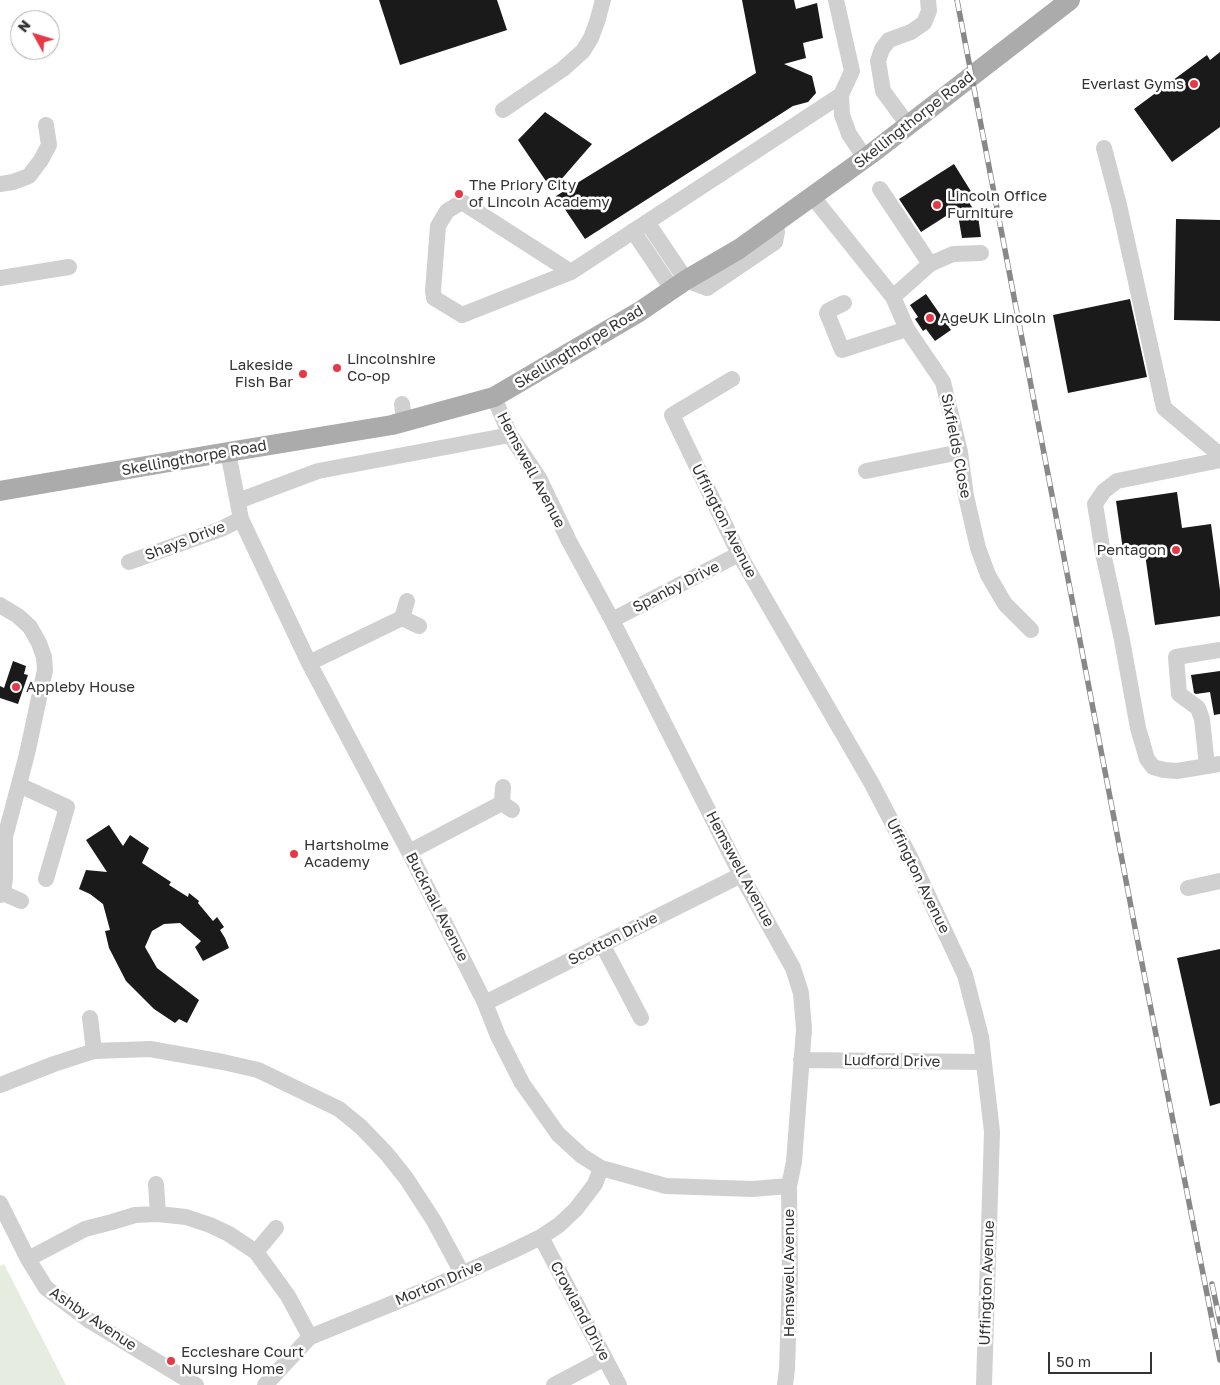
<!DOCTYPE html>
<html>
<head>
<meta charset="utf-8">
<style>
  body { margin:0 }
  #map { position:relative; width:1220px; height:1385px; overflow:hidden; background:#fff; font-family:"Golos Text",sans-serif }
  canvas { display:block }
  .north { position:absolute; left:10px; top:10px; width:50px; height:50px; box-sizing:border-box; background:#fff; border:1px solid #adadad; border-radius:50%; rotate:309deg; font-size:14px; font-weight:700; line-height:20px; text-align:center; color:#333 }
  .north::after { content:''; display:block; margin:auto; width:18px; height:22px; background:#e63946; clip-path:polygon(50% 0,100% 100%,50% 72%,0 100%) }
  .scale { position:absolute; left:1048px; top:1352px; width:104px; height:22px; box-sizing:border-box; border:2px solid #333; border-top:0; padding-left:6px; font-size:15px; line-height:18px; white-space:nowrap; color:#333; -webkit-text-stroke:4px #fff; paint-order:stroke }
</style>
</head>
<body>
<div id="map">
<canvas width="1220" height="1385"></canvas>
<div class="north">N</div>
<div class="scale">50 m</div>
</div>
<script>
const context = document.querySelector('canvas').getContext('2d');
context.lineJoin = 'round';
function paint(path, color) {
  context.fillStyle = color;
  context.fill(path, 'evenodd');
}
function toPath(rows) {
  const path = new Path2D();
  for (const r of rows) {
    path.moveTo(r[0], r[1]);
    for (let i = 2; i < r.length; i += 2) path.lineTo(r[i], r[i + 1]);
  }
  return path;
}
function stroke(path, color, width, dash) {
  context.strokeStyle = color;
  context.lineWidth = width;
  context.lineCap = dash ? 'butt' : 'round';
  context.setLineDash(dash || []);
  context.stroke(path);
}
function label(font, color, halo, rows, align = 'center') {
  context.font = font + ' "Golos Text",sans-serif';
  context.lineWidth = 5;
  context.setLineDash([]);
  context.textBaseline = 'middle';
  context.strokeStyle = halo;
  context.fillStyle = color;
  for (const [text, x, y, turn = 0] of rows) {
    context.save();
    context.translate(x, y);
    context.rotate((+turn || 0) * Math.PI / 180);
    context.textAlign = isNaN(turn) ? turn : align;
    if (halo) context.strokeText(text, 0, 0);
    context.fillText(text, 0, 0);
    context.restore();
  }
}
const green = toPath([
  [4,1264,66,1385,0,1385,0,1266]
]);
const building = toPath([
  [379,0,497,0,507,30,400,65],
  [742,0,794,0,796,9,817,3,823,38,803,43,806,58,784,64,812,76,816,93,808,102,793,106,585,239,556,196,756,73],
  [1220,52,1220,127,1172,162,1134,109,1207,55,1210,60],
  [545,112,592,144,552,190,518,140],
  [954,164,972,193,966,198,978,216,981,237,962,238,957,209,921,232,899,199],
  [1176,219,1220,220,1220,321,1174,320],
  [926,294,951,330,935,341,926,329,923,331,915,319,918,317,910,305],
  [1130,299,1147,377,1068,393,1053,315],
  [1177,492,1182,528,1211,524,1220,590,1220,616,1155,625,1145,554,1124,557,1116,501],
  [13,661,26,666,24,674,28,675,18,704,0,698,0,686,4,688],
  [1220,671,1220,714,1214,715,1210,692,1196,694,1194,693,1191,675],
  [109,825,123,846,130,835,149,848,142,863,171,882,169,885,188,897,189,893,199,901,198,903,213,921,217,917,224,927,220,930,225,938,229,948,203,961,195,947,201,941,180,923,164,924,152,931,145,947,157,968,199,1000,187,1023,179,1019,175,1023,154,1009,126,981,109,948,105,931,110,930,103,904,90,894,79,889,86,870,107,872,86,840],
  [1220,949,1220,1103,1210,1106,1177,958]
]);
const minor = toPath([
  [836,0,852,71,841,95,842,115,849,134,865,158],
  [503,110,563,69,583,51,591,38,597,22,603,0],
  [908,125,883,91,878,61,882,49,889,40,911,32,924,23,929,11,928,0],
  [1104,148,1119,205,1164,408,1220,455],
  [0,184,13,182,29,176,41,160,49,145,46,125],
  [880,189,930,264],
  [812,196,893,297,907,329,943,382,960,452,966,496,978,548,988,575,1005,604,1031,630],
  [462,202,571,272,462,315,434,298,433,291,438,226,447,211,462,202],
  [647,222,686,280,707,288,775,242,777,232,775,223],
  [633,231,672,289],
  [571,272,841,95],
  [0,278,69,267],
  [893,297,930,264,953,254,981,253],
  [844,303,828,311,827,313,842,350,907,329],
  [732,379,672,415,739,554,872,784,910,857,965,975,981,1037,992,1132,984,1385],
  [494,397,510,435,539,478,569,541,612,620,741,875,793,968,801,993,804,1029,794,1162,789,1186,790,1277,787,1369,785,1385],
  [402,404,404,421],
  [228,452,241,519,309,663,409,852,485,1003,498,1036,522,1083,558,1134,582,1156,601,1168,666,1186,752,1189,789,1186],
  [1220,460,1117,481,1104,491,1095,504,1103,553,1122,640,1138,728,1147,759,1153,767,1164,770,1177,771,1220,764],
  [866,471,960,452],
  [238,501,318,471,510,435],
  [129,562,221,529,241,519],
  [0,605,18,616,30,627,39,643,44,657,45,670,27,754,5,837,5,878,3,893,0,895],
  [402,618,419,626],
  [402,618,407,601],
  [612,620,739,554],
  [309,663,402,618],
  [1207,766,1202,719,1198,708,1179,694,1176,657,1220,650],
  [19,785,67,807,46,879],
  [502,803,503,787],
  [409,852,502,803,512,810],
  [1188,888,1220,881],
  [3,893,21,901],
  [602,944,641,1018],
  [485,1003,741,875],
  [90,1018,94,1051],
  [801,1060,984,1062],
  [0,1085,54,1064,94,1051,150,1049,223,1062,258,1070,339,1109,361,1127,386,1153,406,1178,434,1221,462,1273],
  [156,1184,158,1214],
  [0,1203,28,1259,46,1288,90,1321,196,1385],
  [541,1237,619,1385],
  [256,1252,276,1228],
  [28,1259,85,1229,112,1222,135,1215,158,1214,186,1217,210,1225,229,1234,256,1252,288,1296,310,1337],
  [265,1385,310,1337,428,1289,510,1252,541,1237,559,1225,576,1209,595,1184,601,1168],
  [554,1385,605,1358]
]);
const major = toPath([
  [0,491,228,452,392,425,494,397,639,312,686,280,739,249,871,154,1070,0]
]);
const rail = toPath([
  [957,0,1137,938,1220,1360],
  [1212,1284,1220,1322]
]);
const markers = [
  [1194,84,5,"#e63946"],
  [459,194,5,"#e63946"],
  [937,205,5,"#e63946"],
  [930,318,5,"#e63946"],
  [337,368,5,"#e63946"],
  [303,374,5,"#e63946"],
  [1176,550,5,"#e63946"],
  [16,687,5,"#e63946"],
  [294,854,5,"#e63946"],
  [171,1361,5,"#e63946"]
];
const poiNames = [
  ["Everlast Gyms",1184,84,"right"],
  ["The Priory City",469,185],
  ["of Lincoln Academy",469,202],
  ["Lincoln Office",947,196],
  ["Furniture",947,213],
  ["AgeUK Lincoln",940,318],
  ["Lincolnshire",347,359],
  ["Co-op",347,376],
  ["Lakeside",293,365,"right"],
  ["Fish Bar",293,382,"right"],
  ["Pentagon",1166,550,"right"],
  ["Appleby House",26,687],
  ["Hartsholme",304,845],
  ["Academy",304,862],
  ["Eccleshare Court",181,1352],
  ["Nursing Home",181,1369]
];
const streetNames = [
  ["Skellingthorpe Road",914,120,-38],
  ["Skellingthorpe Road",579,347,-31],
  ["Sixfields Close",956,446,79],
  ["Skellingthorpe Road",194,458,-10],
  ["Hemswell Avenue",531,470,62],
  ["Uffington Avenue",724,521,63],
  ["Shays Drive",185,541,-21],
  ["Spanby Drive",676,587,-27],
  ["Hemswell Avenue",740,869,62],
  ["Uffington Avenue",918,876,64],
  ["Bucknall Avenue",437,907,63],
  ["Scotton Drive",613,939,-27],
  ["Ludford Drive",892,1061,1],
  ["Hemswell Avenue",789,1273,-90],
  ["Morton Drive",439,1283,-23],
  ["Uffington Avenue",987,1283,-88],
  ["Crowland Drive",580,1311,62],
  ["Ashby Avenue",93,1319,34]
];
paint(green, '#e6ecdf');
paint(building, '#1a1a1a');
stroke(minor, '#d0d0d0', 16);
stroke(major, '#ababab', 20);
stroke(rail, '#888', 5.5);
stroke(rail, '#fff', 4, [11]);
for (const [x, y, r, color] of markers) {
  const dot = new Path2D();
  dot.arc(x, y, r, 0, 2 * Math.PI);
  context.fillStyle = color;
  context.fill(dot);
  stroke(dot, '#fff', 2);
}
label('15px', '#333', '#fff', poiNames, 'left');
label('15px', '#333', '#fff', streetNames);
</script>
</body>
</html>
